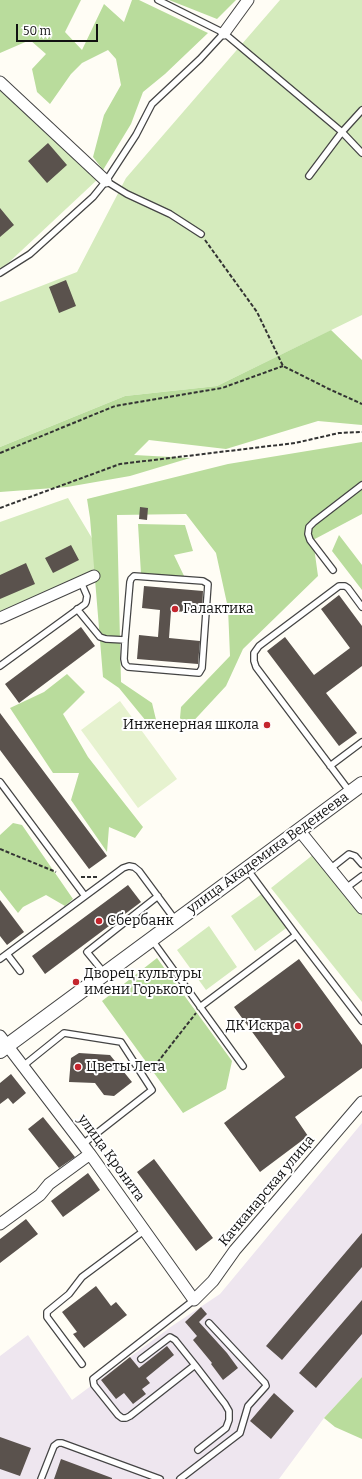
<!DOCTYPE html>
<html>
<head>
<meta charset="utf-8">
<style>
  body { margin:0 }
  #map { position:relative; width:362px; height:1479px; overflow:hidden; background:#fffdf5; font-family:Bitter,serif }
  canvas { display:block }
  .scale { position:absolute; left:16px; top:24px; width:82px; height:18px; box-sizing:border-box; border:2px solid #111; border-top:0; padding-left:5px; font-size:12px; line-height:14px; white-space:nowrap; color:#111; -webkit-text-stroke:3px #fff; paint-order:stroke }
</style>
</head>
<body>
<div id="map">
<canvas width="362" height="1479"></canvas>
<div class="scale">50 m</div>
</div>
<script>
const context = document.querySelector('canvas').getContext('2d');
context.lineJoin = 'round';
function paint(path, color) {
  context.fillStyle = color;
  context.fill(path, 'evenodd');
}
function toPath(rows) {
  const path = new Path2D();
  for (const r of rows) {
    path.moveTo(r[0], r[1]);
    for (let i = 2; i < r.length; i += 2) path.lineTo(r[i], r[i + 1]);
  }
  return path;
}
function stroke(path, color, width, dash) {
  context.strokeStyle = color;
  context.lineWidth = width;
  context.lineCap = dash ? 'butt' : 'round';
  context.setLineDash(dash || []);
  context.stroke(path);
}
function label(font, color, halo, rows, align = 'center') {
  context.font = font + ' Bitter,serif';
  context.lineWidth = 4;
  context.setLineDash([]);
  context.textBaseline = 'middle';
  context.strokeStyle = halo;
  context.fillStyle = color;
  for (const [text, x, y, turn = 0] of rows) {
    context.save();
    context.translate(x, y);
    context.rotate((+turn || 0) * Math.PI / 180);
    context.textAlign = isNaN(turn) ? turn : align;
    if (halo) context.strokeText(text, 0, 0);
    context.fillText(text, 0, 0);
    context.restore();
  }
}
const industrial = toPath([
  [362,1123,362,1377,324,1418,279,1479,0,1479,0,1356,28,1335,72,1400,172,1326,220,1294]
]);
const green = toPath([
  [280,0,362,0,362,315,217,386,125,396,0,447,0,302,77,272,126,178],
  [0,87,98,179,5,266,0,268],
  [68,498,108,565,0,612,0,522],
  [314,854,362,913,362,1002,271,888],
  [263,893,289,926,255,951,231,916],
  [209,926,237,967,206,990,177,950]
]);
const forest = toPath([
  [0,0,81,0,65,32,82,50,104,4,124,22,132,0,139,0,208,33,165,74,143,92,131,124,103,170,93,157,104,115,121,85,116,59,108,50,82,63,71,74,50,104,37,92,32,69,46,54,30,40,0,53],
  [169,0,236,0,217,19],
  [331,330,362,360,362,425,318,421,226,449,149,440,134,455,190,458,130,476,67,487,0,492,0,447,125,396,217,386],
  [362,442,362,514,313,540,318,576,243,649,226,686,187,728,180,718,181,707,230,656,228,608,216,553,186,514,117,515,121,682,152,703,158,728,146,721,119,688,103,677,90,518,87,499,228,464],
  [138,524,185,525,193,551,174,555,185,578,141,574],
  [339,535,362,565,362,590,332,551],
  [67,674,85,692,63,714,88,757,143,827,135,838,109,827,107,852,71,800,79,773,53,773,10,708,44,692],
  [13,823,22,825,73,899,65,906,46,895,23,907,18,913,0,890,0,835],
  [157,958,232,1061,226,1089,183,1113,102,1001],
  [362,1377,362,1439,335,1427,324,1418]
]);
const pitch = toPath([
  [120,701,177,779,138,808,81,730]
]);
const building = toPath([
  [48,143,67,165,47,183,28,161],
  [0,208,14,225,0,237],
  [66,280,76,306,59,313,49,287],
  [140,507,148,508,147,520,139,519],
  [71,545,79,560,53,573,45,558],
  [26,563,35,584,0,599,0,575],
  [144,586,203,591,202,613,171,611,169,638,200,641,198,664,137,659,139,635,158,637,160,610,142,608],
  [339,595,362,626,362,666,326,693,357,733,339,746,267,651,285,637,314,675,350,648,321,609],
  [81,627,95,646,19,703,5,684],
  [0,713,107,856,89,869,0,750],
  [128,885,141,902,45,974,32,956],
  [0,900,24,932,7,945,0,936],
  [299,959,362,1045,362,1068,295,1117,308,1136,260,1172,224,1123,285,1077,234,1007],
  [79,1053,110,1055,132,1082,114,1096,104,1095,95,1083,69,1082,71,1058],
  [11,1074,26,1093,13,1104,8,1098,0,1104,0,1083],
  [43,1117,75,1157,59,1168,28,1129],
  [154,1159,213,1238,196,1251,137,1172],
  [88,1173,100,1190,63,1217,51,1201],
  [26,1219,38,1234,0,1263,0,1239],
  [362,1233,362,1267,282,1360,266,1346],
  [96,1286,111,1306,116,1302,127,1315,84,1348,73,1334,77,1332,62,1312],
  [362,1300,362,1334,316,1388,299,1373],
  [201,1307,207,1314,199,1322,227,1353,238,1368,223,1380,211,1364,212,1363,193,1340,197,1336,185,1322],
  [167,1346,174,1355,146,1378,150,1383,142,1389,146,1394,133,1404,124,1393,116,1399,101,1380,130,1357,139,1368],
  [274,1393,294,1411,271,1439,250,1421],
  [0,1437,31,1448,20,1476,0,1469],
  [61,1459,112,1478,112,1479,54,1479]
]);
const path = toPath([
  [205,240,257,312,283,366,329,389,362,404],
  [0,453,115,406,222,388,283,366],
  [0,508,120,464,295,443,339,433,362,432],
  [0,849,56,872],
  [81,877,97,877],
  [150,1072,196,1013]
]);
const service = toPath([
  [158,0,224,33,342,132,362,153],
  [309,176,342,132,362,110],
  [106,181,127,194,170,214,201,234],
  [0,273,30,254,93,197,106,181,136,135,152,104,200,59,224,33],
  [333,570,310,540,308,534,309,527,314,522,362,485],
  [77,609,100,637,106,639,125,640,124,659,125,664,128,667,199,673,202,668,208,584,203,581,134,576,131,579,130,582,125,640],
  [0,666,85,604,86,602,87,596,81,582],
  [330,766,362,742],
  [0,782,85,896],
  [350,792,256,667,254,661,254,653,259,646,339,586,345,586,348,588,362,607],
  [330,869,349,854,355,856,362,864],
  [346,888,362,876],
  [296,935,362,1021],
  [152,940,243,1066],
  [7,954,20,971],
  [0,959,123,868,129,866,134,867,139,871,176,921],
  [105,974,87,952,158,896],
  [200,1007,296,935,247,869],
  [23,1066,64,1033,121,1042,152,1090,83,1144],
  [141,1359,170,1337,175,1340,195,1365,130,1416,126,1418,122,1418,118,1415,94,1385,93,1379,194,1300],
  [82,1364,47,1317,47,1312,69,1294,82,1277,145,1230],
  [195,1365,225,1404,229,1411,229,1420,226,1428,198,1450],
  [41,1479,54,1446,58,1443,62,1443,160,1479],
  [180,1479,240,1433,248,1406,266,1386,265,1383,209,1323]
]);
const minor = toPath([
  [224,33,248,0],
  [0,82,106,181],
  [0,618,94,576],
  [299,830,362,908],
  [0,1036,90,1154,194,1300,213,1281,235,1250,362,1102],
  [0,1224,40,1195,49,1184,90,1154]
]);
const tertiary = toPath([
  [0,1051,362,784]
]);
const markers = [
  [175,609,4,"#c4262e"],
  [267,725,4,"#c4262e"],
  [99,921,4,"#c4262e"],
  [76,982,4,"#c4262e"],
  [298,1026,4,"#c4262e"],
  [78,1067,4,"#c4262e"]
];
const poiNames = [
  ["Галактика",183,609],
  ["Инженерная школа",259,725,"right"],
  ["Сбербанк",107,921],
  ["Дворец культуры",84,974],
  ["имени Горького",84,990],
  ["ДК Искра",290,1026,"right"],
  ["Цветы Лета",86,1067]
];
const streetNames = [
  ["улица Академика Веденеева",268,853,-36],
  ["улица Кронита",111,1158,54],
  ["Качканарская улица",267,1191,-50]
];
paint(industrial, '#eee6ef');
paint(green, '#d5ebbd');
paint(forest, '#b9dc9c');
paint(pitch, '#e6f2cf');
paint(building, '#5a524d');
stroke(service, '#444', 8);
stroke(minor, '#444', 13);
stroke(tertiary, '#444', 16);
stroke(path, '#333', 2, [4, 2]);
stroke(service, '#fff', 5.5);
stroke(minor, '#fff', 11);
stroke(tertiary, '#fff', 14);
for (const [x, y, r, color] of markers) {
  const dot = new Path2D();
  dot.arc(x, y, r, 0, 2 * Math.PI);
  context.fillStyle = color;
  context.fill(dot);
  stroke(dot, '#fff', 1.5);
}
label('14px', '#111', '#fff', poiNames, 'left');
label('14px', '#111', '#fff', streetNames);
</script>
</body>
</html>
